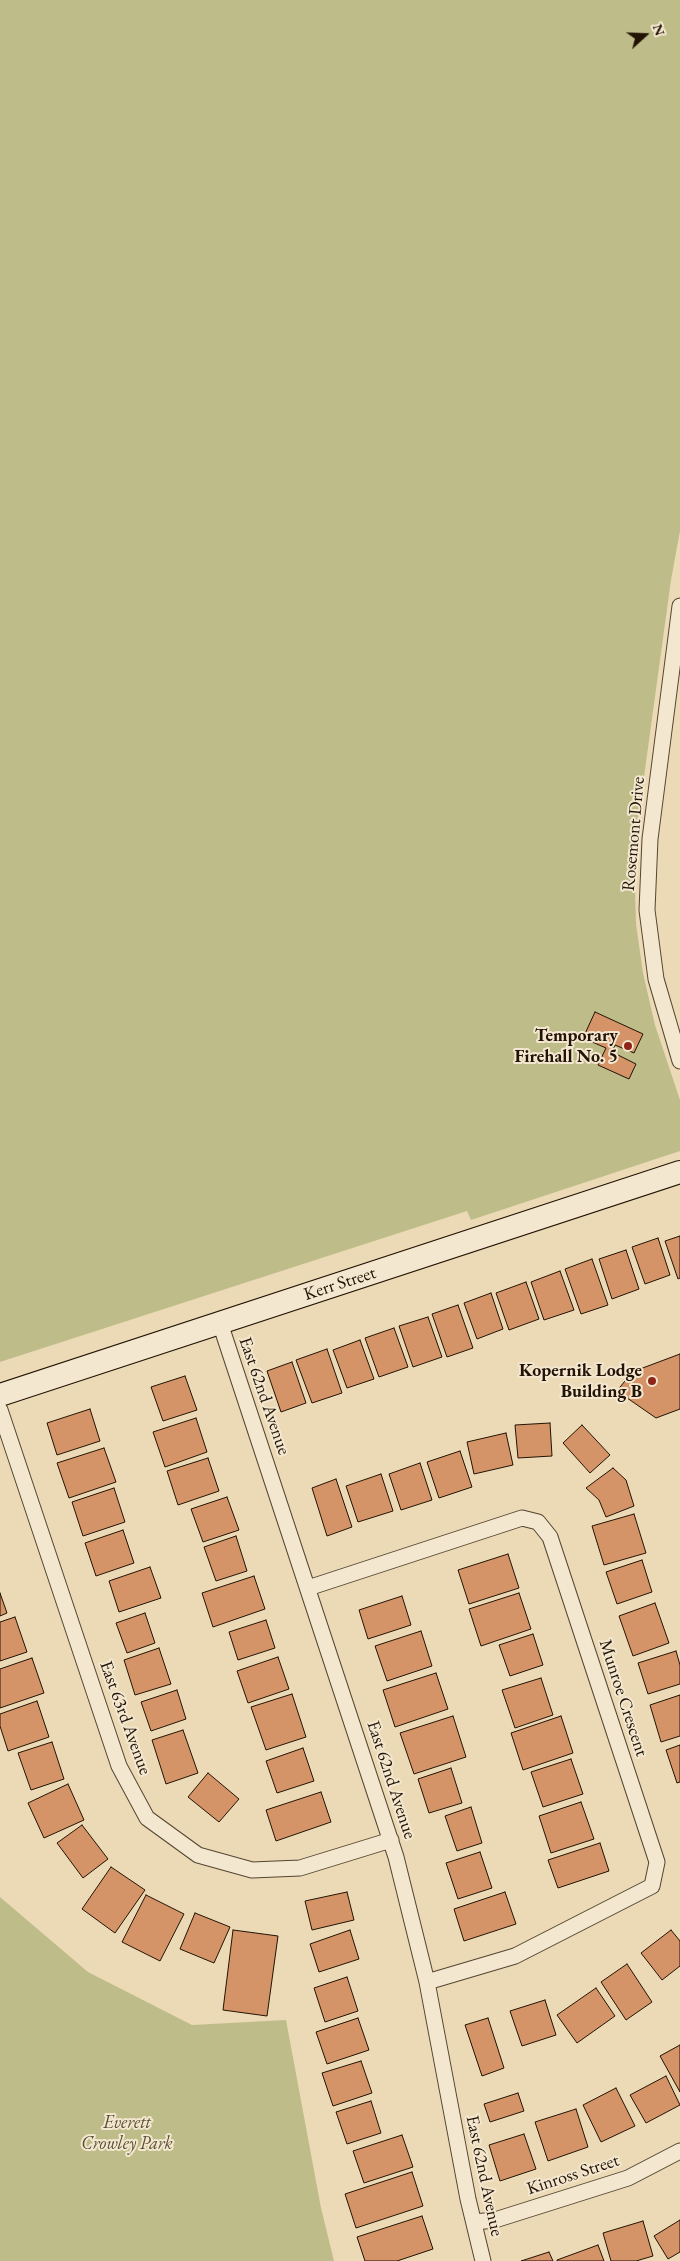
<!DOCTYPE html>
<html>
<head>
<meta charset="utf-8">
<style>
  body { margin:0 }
  #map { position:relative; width:680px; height:2261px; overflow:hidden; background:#ecdab6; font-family:"EB Garamond",serif }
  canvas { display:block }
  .north { position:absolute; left:620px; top:10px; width:50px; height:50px; -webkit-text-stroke:4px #f3e7d0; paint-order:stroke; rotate:70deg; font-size:14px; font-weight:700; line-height:20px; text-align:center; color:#221304 }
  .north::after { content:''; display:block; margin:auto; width:18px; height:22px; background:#221304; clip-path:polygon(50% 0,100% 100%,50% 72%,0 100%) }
</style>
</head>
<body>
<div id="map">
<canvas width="680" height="2261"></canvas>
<div class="north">N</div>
</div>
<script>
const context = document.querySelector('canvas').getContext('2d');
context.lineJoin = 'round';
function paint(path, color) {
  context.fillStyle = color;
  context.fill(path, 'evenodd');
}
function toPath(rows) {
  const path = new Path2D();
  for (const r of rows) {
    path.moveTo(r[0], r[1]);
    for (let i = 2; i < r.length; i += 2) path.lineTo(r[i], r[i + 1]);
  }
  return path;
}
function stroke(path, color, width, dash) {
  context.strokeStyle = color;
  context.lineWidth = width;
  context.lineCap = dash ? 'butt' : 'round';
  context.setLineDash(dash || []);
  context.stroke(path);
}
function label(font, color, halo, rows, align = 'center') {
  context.font = font + ' "EB Garamond",serif';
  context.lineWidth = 4;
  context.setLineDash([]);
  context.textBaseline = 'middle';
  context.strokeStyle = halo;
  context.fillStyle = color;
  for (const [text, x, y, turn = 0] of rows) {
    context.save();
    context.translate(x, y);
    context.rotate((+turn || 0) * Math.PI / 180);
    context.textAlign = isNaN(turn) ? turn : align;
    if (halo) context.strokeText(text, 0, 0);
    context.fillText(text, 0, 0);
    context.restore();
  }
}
const green = toPath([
  [0,0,680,0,680,531,671,580,634,850,636,924,643,973,655,1025,680,1100,680,1151,471,1220,467,1211,0,1362],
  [0,1897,88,1972,192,2025,286,2020,321,2208,334,2261,0,2261]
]);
const building = toPath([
  [595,1012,643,1034,634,1053,615,1045,612,1052,636,1064,629,1079,598,1065,606,1048,583,1038,595,1012],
  [680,1236,680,1278,678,1279,665,1241,680,1236],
  [658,1238,670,1275,645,1284,632,1247,658,1238],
  [626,1250,639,1289,612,1299,599,1259,626,1250],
  [592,1259,608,1305,581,1314,565,1269,592,1259],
  [560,1271,574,1310,544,1320,531,1282,560,1271],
  [526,1282,539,1319,509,1330,496,1293,526,1282],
  [491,1293,503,1329,477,1339,464,1303,491,1293],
  [458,1305,473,1348,447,1357,432,1314,458,1305],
  [428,1317,442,1357,413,1367,399,1326,428,1317],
  [394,1328,408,1367,379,1377,365,1338,394,1328],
  [360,1340,374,1379,347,1388,333,1350,360,1340],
  [327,1349,342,1393,312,1403,296,1360,327,1349],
  [680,1354,680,1409,656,1418,617,1391,632,1372,680,1354],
  [292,1362,306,1403,281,1412,267,1371,292,1362],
  [185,1376,197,1410,163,1421,151,1387,185,1376],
  [90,1409,100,1441,57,1455,47,1423,90,1409],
  [196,1418,207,1452,165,1467,153,1432,196,1418],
  [550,1423,552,1456,518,1458,515,1425,550,1423],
  [582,1425,610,1455,590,1473,563,1443,582,1425],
  [506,1433,513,1465,474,1474,467,1442,506,1433],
  [104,1448,116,1482,69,1498,57,1463,104,1448],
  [460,1451,472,1487,439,1498,427,1462,460,1451],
  [208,1458,219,1491,178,1505,167,1471,208,1458],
  [420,1463,432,1500,401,1510,389,1474,420,1463],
  [613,1468,626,1480,634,1506,606,1517,599,1500,586,1488,613,1468],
  [381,1474,393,1511,358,1522,346,1486,381,1474],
  [336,1479,352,1527,327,1536,312,1488,336,1479],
  [114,1488,125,1522,83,1536,72,1502,114,1488],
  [227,1497,239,1530,203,1542,191,1509,227,1497],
  [634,1514,646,1553,604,1565,592,1526,634,1514],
  [123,1530,134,1563,96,1576,85,1543,123,1530],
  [236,1536,247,1571,216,1581,204,1547,236,1536],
  [508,1554,519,1588,469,1604,458,1570,508,1554],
  [642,1560,652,1592,617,1604,606,1572,642,1560],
  [150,1567,161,1598,119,1612,109,1581,150,1567],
  [254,1576,265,1609,213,1627,202,1593,254,1576],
  [0,1593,7,1613,0,1616,0,1593],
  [519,1593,531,1629,481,1646,469,1609,519,1593],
  [402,1596,411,1625,368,1639,359,1610,402,1596],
  [655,1603,669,1643,633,1656,619,1616,655,1603],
  [145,1613,155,1643,127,1653,116,1623,145,1613],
  [15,1617,27,1652,0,1661,0,1622,15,1617],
  [266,1620,275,1648,238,1660,229,1632,266,1620],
  [421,1631,432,1666,387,1681,375,1646,421,1631],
  [533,1634,543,1665,510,1676,499,1645,533,1634],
  [159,1648,171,1684,135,1695,124,1660,159,1648],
  [676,1651,680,1665,680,1684,648,1694,638,1663,676,1651],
  [278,1657,289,1689,248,1703,237,1671,278,1657],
  [32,1658,44,1693,0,1708,0,1669,32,1658],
  [436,1673,448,1709,395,1727,383,1690,436,1673],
  [541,1678,553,1715,515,1728,502,1690,541,1678],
  [177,1690,186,1719,151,1731,141,1702,177,1690],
  [292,1694,306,1737,266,1750,251,1707,292,1694],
  [680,1695,680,1736,661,1742,650,1705,680,1695],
  [37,1701,49,1737,8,1751,0,1726,0,1714,37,1701],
  [453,1716,466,1757,414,1774,400,1733,453,1716],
  [561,1716,573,1753,523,1770,511,1733,561,1716],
  [183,1730,198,1773,166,1784,152,1740,183,1730],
  [52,1742,64,1779,31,1790,18,1753,52,1742],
  [680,1745,680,1782,677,1783,666,1750,680,1745],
  [303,1748,314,1781,277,1793,266,1761,303,1748],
  [571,1759,583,1794,543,1807,531,1772,571,1759],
  [451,1768,462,1803,429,1813,418,1779,451,1768],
  [208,1773,239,1799,219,1822,188,1797,208,1773],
  [68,1784,84,1820,44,1838,28,1803,68,1784],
  [321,1792,331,1822,276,1841,266,1810,321,1792],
  [581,1802,594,1839,551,1853,539,1816,581,1802],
  [471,1807,482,1843,457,1851,445,1816,471,1807],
  [82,1825,108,1859,83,1878,57,1843,82,1825],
  [600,1843,609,1871,558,1888,548,1860,600,1843],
  [480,1852,492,1888,458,1899,446,1863,480,1852],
  [111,1867,145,1890,115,1933,82,1909,111,1867],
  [347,1892,354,1920,312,1930,305,1901,347,1892],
  [505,1892,516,1924,464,1941,454,1909,505,1892],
  [146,1895,184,1914,160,1961,122,1942,146,1895],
  [195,1913,230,1927,214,1963,180,1949,195,1913],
  [233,1930,278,1936,267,2016,223,2010,233,1930],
  [350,1930,359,1959,319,1972,310,1944,350,1930],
  [671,1930,680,1941,680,1966,662,1980,641,1953,671,1930],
  [627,1964,652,2002,626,2020,601,1982,627,1964],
  [347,1977,358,2011,325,2022,314,1988,347,1977],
  [596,1988,615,2016,577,2043,557,2015,596,1988],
  [545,2000,556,2035,522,2046,510,2011,545,2000],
  [358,2018,369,2050,327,2064,316,2032,358,2018],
  [488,2018,504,2068,482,2076,465,2025,488,2018],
  [680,2045,680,2092,660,2056,680,2045],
  [361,2061,372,2093,333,2106,322,2073,361,2061],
  [666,2076,680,2105,646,2123,630,2095,666,2076],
  [616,2088,635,2126,601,2142,583,2105,616,2088],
  [518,2093,524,2111,490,2122,484,2104,518,2093],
  [371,2101,381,2133,347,2144,336,2112,371,2101],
  [576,2109,588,2147,548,2161,535,2122,576,2109],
  [524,2134,536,2169,500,2181,489,2145,524,2134],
  [402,2135,413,2167,364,2183,353,2151,402,2135],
  [412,2172,423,2206,356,2228,345,2194,412,2172],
  [422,2216,433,2249,397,2261,365,2261,357,2237,422,2216],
  [680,2220,680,2252,668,2259,654,2236,680,2220],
  [643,2221,653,2256,636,2261,611,2261,603,2233,643,2221],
  [598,2245,604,2261,557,2261,557,2260,598,2245],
  [549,2252,553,2261,521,2261,549,2252]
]);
const street = toPath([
  [680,606,650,839,647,910,656,979,680,1061],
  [220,1323,396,1857,427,1982,468,2199,483,2261],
  [0,1410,119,1766,147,1818,198,1855,252,1870,300,1868,391,1840],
  [308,1588,522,1518,538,1522,550,1537,657,1862,652,1886,515,1956,427,1982],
  [474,2222,495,2220,628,2178,680,2151]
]);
const secondary = toPath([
  [0,1395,680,1172]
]);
const markers = [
  [628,1046,5,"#8f2418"],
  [652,1381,5,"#8f2418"]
];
const streetNames = [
  ["Rosemont Drive",634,834,-85],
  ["Kerr Street",340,1284,-18],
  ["East 62nd Avenue",264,1396,71],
  ["Munroe Crescent",623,1698,72],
  ["East 63rd Avenue",125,1718,70],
  ["East 62nd Avenue",391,1780,72],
  ["Kinross Street",573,2175,-18],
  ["East 62nd Avenue",484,2176,78]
];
const poiNames = [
  ["Temporary",618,1036],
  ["Firehall No. 5",618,1057],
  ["Kopernik Lodge",642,1371],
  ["Building B",642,1392]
];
const parkNames = [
  ["Everett",127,2123],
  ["Crowley Park",127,2144]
];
paint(green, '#bebd89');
paint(building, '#d49468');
stroke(building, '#221304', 1);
stroke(street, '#544530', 17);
stroke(secondary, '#221304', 24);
stroke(street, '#f3e7d0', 15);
stroke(secondary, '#f3e7d0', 22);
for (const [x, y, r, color] of markers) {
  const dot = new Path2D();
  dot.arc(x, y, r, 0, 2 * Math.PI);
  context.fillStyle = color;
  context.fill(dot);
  stroke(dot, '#f3e7d0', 2);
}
label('18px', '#221304', '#f3e7d0', streetNames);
label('bold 18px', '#221304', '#f3e7d0', poiNames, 'right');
label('italic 18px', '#594e33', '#f3e7d0', parkNames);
</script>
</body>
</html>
